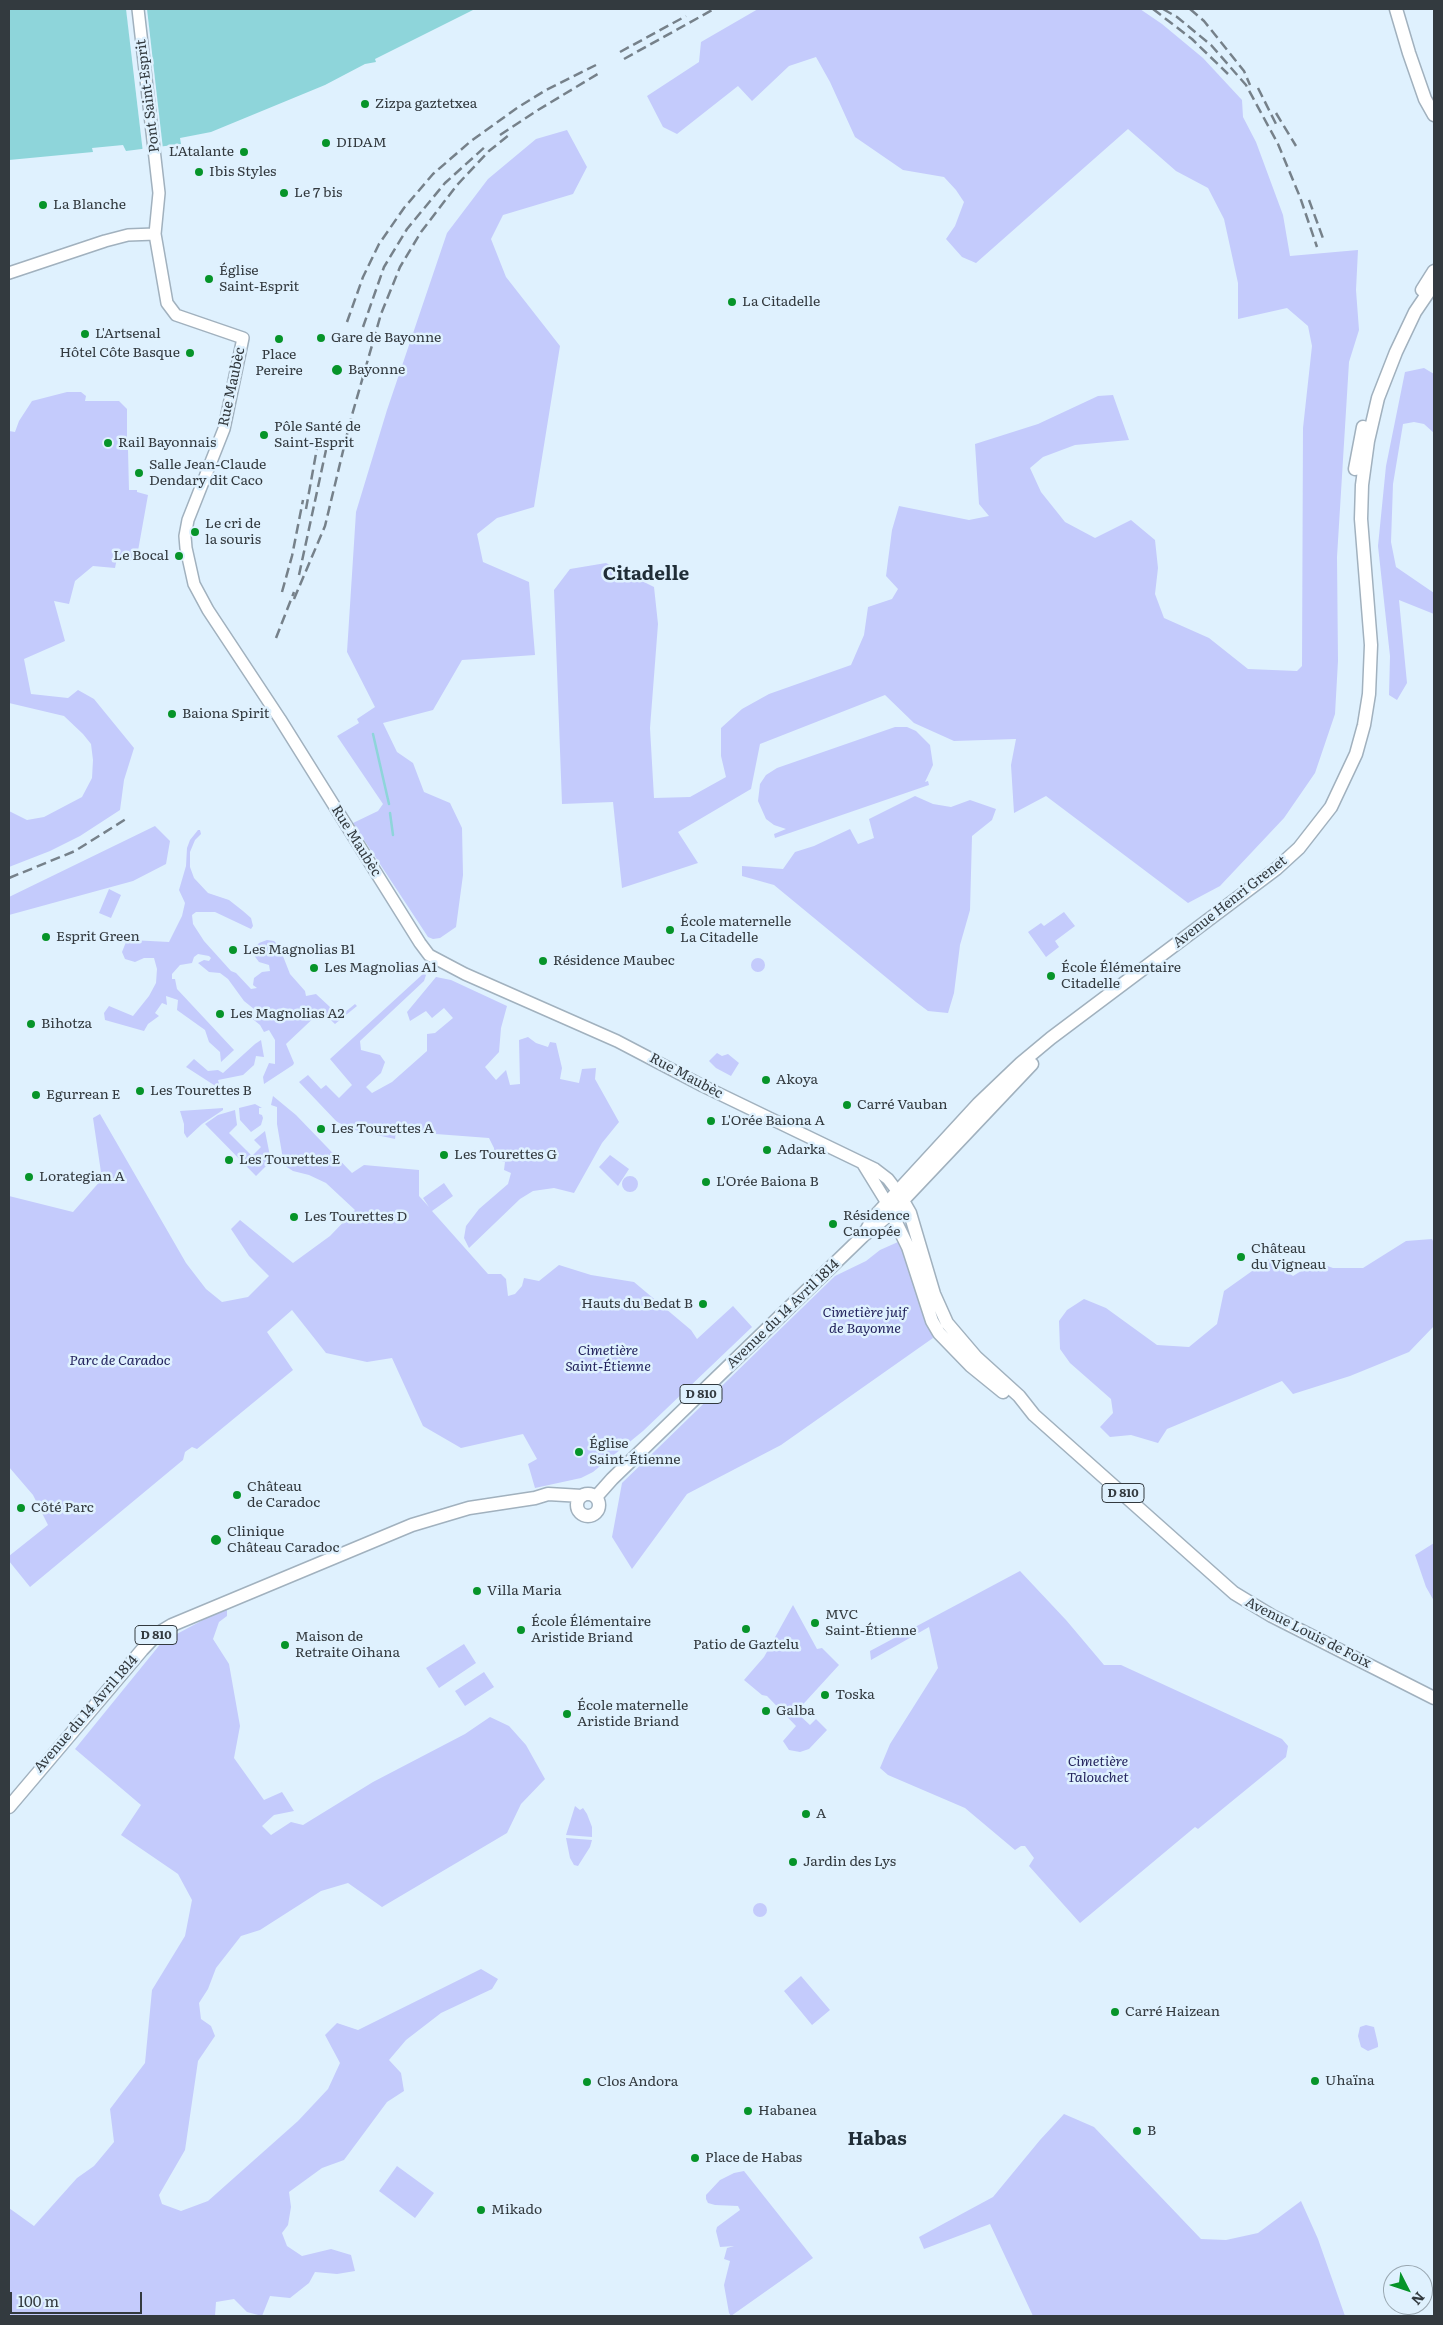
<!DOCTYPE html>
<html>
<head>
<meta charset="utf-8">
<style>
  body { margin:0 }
  #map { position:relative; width:1443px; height:2325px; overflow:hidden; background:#dff1fe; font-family:Literata,serif }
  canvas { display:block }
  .frame { position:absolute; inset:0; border:10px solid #333a3f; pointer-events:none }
  .north { position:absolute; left:1383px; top:2265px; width:50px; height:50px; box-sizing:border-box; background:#dff1fe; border:1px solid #9aa8b2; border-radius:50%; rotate:131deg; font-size:14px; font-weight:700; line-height:20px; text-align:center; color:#333a3f }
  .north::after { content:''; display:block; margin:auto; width:18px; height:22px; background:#069429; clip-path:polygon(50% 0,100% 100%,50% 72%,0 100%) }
  .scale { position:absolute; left:10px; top:2292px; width:132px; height:22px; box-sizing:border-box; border:2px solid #333a3f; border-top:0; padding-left:6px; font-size:15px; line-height:18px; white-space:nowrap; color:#333a3f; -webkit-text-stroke:4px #dff1fe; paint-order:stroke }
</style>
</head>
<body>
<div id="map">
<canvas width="1443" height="2325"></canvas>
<div class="frame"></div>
<div class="north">N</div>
<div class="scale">100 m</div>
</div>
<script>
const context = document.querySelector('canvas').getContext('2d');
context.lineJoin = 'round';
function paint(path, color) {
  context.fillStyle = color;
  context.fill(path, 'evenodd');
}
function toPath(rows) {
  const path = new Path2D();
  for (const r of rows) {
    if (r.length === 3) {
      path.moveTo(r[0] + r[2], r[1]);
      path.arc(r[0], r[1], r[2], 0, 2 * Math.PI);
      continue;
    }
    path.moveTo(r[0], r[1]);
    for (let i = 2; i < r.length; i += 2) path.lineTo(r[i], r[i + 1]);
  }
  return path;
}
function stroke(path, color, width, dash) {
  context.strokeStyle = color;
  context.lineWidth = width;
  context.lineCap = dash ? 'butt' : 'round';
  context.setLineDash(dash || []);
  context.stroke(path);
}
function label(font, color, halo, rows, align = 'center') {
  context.font = font + ' Literata,serif';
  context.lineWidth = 5;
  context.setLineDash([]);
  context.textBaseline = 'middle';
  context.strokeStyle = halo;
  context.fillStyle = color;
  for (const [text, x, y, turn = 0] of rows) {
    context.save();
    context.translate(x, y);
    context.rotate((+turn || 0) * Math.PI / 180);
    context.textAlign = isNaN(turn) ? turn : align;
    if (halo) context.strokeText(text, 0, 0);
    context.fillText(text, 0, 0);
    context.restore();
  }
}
const green = toPath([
  [758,9,1140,9,1162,24,1203,58,1242,100,1243,117,1256,142,1283,215,1290,256,1358,250,1356,290,1359,330,1349,362,1337,557,1338,661,1335,714,1315,773,1284,818,1220,886,1188,903,1046,796,1014,813,1011,765,1016,739,954,741,914,723,885,695,760,744,751,789,678,832,698,863,622,888,613,802,562,804,554,590,570,569,606,563,654,587,658,624,650,728,654,798,690,797,726,777,721,756,721,728,742,709,769,694,851,665,864,635,868,607,892,599,898,589,886,576,892,530,899,506,969,520,989,516,979,504,975,444,1038,424,1098,396,1113,395,1129,440,1075,445,1043,457,1030,468,1041,492,1065,522,1095,538,1131,520,1155,540,1158,568,1155,594,1164,618,1209,638,1248,669,1297,671,1302,666,1303,428,1312,346,1308,326,1287,308,1238,319,1238,283,1224,219,1208,188,1176,171,1128,129,976,263,962,257,946,239,955,226,964,202,956,190,944,177,903,170,855,137,830,82,816,57,789,66,752,101,738,86,677,134,663,127,647,96,699,62,701,42],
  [567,130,587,167,573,194,503,215,491,239,506,277,560,346,534,507,497,518,477,534,483,562,529,582,535,655,462,660,433,710,383,723,397,752,413,763,424,792,450,803,462,828,463,875,456,927,440,938,433,939,428,937,353,823,378,811,383,804,337,736,359,723,357,719,375,707,347,652,356,512,387,410,447,233,488,179,536,139],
  [1424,368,1434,374,1434,433,1424,424,1414,422,1403,424,1393,484,1391,542,1396,567,1434,593,1434,614,1399,600,1407,683,1397,700,1389,695,1390,656,1378,546,1386,466,1405,372],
  [67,392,81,392,86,396,85,401,119,401,127,409,127,442,120,442,120,450,128,450,129,490,137,490,137,492,148,495,136,562,117,558,115,568,93,566,75,581,69,604,54,601,65,641,24,659,31,694,68,698,78,690,94,699,134,748,124,780,120,810,80,836,50,851,9,867,9,811,27,820,44,817,82,797,92,778,93,760,91,744,83,734,64,716,9,703,9,431,15,432,19,421,32,401],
  [895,727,907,727,916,731,930,745,933,765,925,782,928,781,929,785,775,838,774,834,786,829,774,825,766,819,758,801,760,784,766,775,777,768],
  [915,796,933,804,951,807,970,800,996,809,992,820,972,836,970,910,960,945,954,993,948,1013,928,1011,916,1002,774,885,742,876,742,866,783,869,795,852,814,846,850,829,858,844,874,838,869,819],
  [155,826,170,841,166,864,133,881,9,915,9,897],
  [198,830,200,830,201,834,195,840,190,852,190,867,194,878,208,893,229,900,243,911,251,918,253,926,251,929,215,912,196,912,192,915,193,924,204,941,231,971,236,973,251,989,257,988,253,985,254,978,262,972,270,971,269,965,259,962,253,954,255,948,259,943,267,940,274,941,279,946,290,974,305,991,306,996,316,994,330,1007,344,1013,355,1004,357,1006,335,1024,321,1011,286,1044,294,1063,293,1065,264,1084,263,1077,269,1063,275,1064,275,1040,269,1030,264,1032,260,1025,249,1016,264,1019,268,1015,254,1009,244,1001,228,979,220,973,209,972,198,963,204,960,209,961,211,958,209,956,198,954,194,957,192,963,180,965,172,974,172,979,175,979,177,989,234,1050,221,1062,220,1052,209,1042,205,1030,177,1010,178,1000,166,996,167,1005,162,1003,155,1013,159,1016,148,1024,144,1031,105,1020,104,1013,109,1006,133,1016,149,996,156,983,157,969,154,958,144,958,135,962,125,959,122,952,126,942,131,940,169,942,182,916,185,903,179,890,186,866,187,848,190,840],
  [109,889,121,895,111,918,99,913],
  [1064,912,1075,926,1055,941,1059,947,1046,957,1028,932,1041,923,1044,926],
  [758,965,7],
  [424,973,426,975,424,981,360,1041,361,1050,380,1055,385,1062,381,1073,366,1087,372,1093,392,1082,427,1051,427,1034,435,1033,453,1018,444,1008,432,1018,426,1011,410,1021,407,1012,436,977,451,980,507,1006,501,1028,499,1052,485,1067,496,1080,506,1070,510,1085,520,1084,519,1040,528,1037,536,1043,548,1047,550,1042,556,1043,562,1068,560,1079,579,1083,582,1069,596,1068,595,1079,619,1122,602,1143,574,1193,554,1188,533,1191,520,1199,469,1248,464,1238,466,1226,479,1209,508,1184,511,1173,504,1170,505,1162,494,1159,494,1148,489,1138,396,1131,395,1139,358,1131,337,1122,299,1082,308,1075,321,1089,326,1085,339,1098,352,1085,330,1059],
  [261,1040,264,1057,256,1056,254,1065,243,1075,218,1080,220,1087,217,1087,186,1067,194,1059,208,1071,218,1070,223,1073,255,1044],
  [717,1053,722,1056,728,1054,739,1063,731,1076,716,1068,709,1061],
  [273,1096,296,1115,352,1173,364,1165,419,1170,419,1196,429,1207,423,1198,444,1183,453,1196,432,1211,488,1274,501,1274,506,1279,508,1296,515,1294,522,1286,524,1278,539,1281,559,1265,591,1275,634,1282,691,1330,697,1339,733,1306,752,1327,643,1431,593,1472,581,1478,535,1488,528,1464,537,1459,523,1434,461,1448,423,1426,392,1358,367,1362,326,1353,292,1310,267,1332,293,1370,197,1449,192,1447,185,1452,183,1460,30,1587,9,1561,9,1556,48,1525,33,1495,9,1467,9,1196,73,1212,102,1179,93,1118,100,1114,186,1263,206,1289,222,1302,248,1297,269,1276,249,1256,231,1229,240,1220,293,1263,330,1236,355,1210,326,1183,309,1175,293,1171,284,1165,277,1124,277,1107,271,1105],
  [255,1104,262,1108,259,1108,259,1114,262,1115,263,1118,261,1125,251,1132,240,1120,239,1108],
  [223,1108,223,1110,202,1124,187,1138,184,1133,184,1124,180,1111],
  [235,1110,237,1125,229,1133,252,1156,261,1147,254,1140,265,1131,271,1161,256,1176,205,1124,218,1115],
  [610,1155,629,1169,618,1186,599,1167],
  [630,1184,8],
  [1432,1239,1434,1243,1434,1326,1409,1352,1350,1376,1293,1394,1282,1381,1167,1429,1158,1443,1131,1435,1110,1437,1100,1427,1113,1413,1111,1399,1070,1363,1060,1349,1059,1321,1067,1310,1084,1299,1106,1308,1157,1345,1189,1347,1217,1324,1224,1291,1269,1259,1293,1276,1316,1262,1333,1268,1363,1268,1406,1241],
  [898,1242,906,1253,933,1338,781,1445,687,1494,632,1569,612,1537,622,1483,835,1276,866,1261,880,1250],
  [1434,1543,1434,1601,1426,1587,1415,1555],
  [1020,1571,1066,1620,1104,1665,1121,1665,1282,1739,1288,1746,1286,1757,1198,1829,1195,1827,1080,1923,1029,1866,1034,1858,1025,1846,1021,1846,1015,1850,965,1808,888,1775,880,1768,890,1744,938,1668,929,1627,871,1660,870,1651],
  [793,1605,817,1649,822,1648,839,1665,796,1712,810,1725,816,1719,827,1730,809,1749,800,1752,789,1750,783,1741,796,1726,767,1696,762,1695,744,1680,764,1657],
  [227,1607,227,1616,219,1622,213,1639,229,1664,240,1726,234,1758,264,1800,282,1792,294,1811,274,1815,262,1826,271,1835,291,1822,303,1825,373,1782,465,1734,490,1717,509,1726,526,1745,545,1779,521,1804,507,1833,382,1907,348,1883,321,1891,260,1930,241,1936,216,1968,208,1989,199,2003,201,2019,211,2026,215,2036,198,2061,185,2150,159,2195,162,2204,181,2211,208,2201,298,2121,328,2089,340,2063,325,2035,337,2023,358,2030,481,1969,498,1979,492,1989,441,2013,406,2040,389,2060,401,2073,404,2091,387,2102,344,2160,322,2168,289,2192,291,2207,288,2225,282,2233,287,2246,302,2256,331,2249,351,2255,355,2271,337,2274,315,2272,309,2283,290,2298,270,2296,262,2316,247,2312,234,2299,216,2302,215,2316,9,2316,9,2208,34,2226,77,2178,94,2166,114,2142,110,2109,145,2063,152,1990,185,1936,192,1900,178,1874,121,1835,141,1805,75,1749,162,1642],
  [464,1644,476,1663,439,1688,426,1668],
  [484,1672,494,1687,465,1706,455,1691],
  [575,1806,580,1810,583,1808,587,1814,592,1827,592,1837,566,1835],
  [566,1838,592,1840,590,1847,578,1866,574,1865,570,1858],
  [760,1910,7],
  [801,1976,830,2010,812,2025,784,1991],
  [1366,2025,1374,2027,1378,2044,1378,2047,1368,2051,1361,2047,1358,2036,1360,2027],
  [1064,2114,1094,2127,1201,2239,1226,2240,1258,2233,1301,2201,1318,2239,1345,2316,1033,2316,990,2224,924,2249,919,2237,993,2197,1040,2140],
  [397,2166,434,2193,415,2218,379,2191],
  [744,2171,813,2258,731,2316,729,2313,724,2285,730,2261,724,2259,727,2248,734,2246,720,2247,716,2231,717,2227,740,2210,738,2206,715,2205,708,2203,706,2199,706,2195,720,2180,734,2173]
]);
const water = toPath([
  [9,9,475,9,375,59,376,62,365,64,325,85,211,132,180,138,181,144,126,151,123,145,92,148,93,152,9,160]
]);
const pier = toPath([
  [126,9,147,9,163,149,143,153]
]);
const stream = toPath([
  [373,734,389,804],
  [390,813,393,835]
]);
const secondary = toPath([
  [138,9,159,193,155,234,167,303,176,315,243,338,224,429,188,520,185,536,186,548,194,584,208,610,280,719,420,943,429,955,465,974,617,1041,703,1086,875,1169,888,1179,898,1192],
  [9,273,105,241,128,235,155,234],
  [863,1164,887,1203]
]);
const primary = toPath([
  [1396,9,1409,53,1425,99,1434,115],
  [1422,290,1434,271],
  [1355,469,1363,427],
  [898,1192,910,1213,934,1294,947,1323,976,1357,1019,1396,1034,1415,1234,1593,1272,1616,1434,1698],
  [888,1206,908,1247,932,1321,939,1333,971,1366,1003,1392],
  [863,1236,874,1217,978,1104,1021,1063,1051,1038,1276,869,1299,848,1331,807,1356,754,1364,725,1369,694,1371,645,1361,519,1362,485,1368,441,1378,398,1396,352,1415,312,1434,284],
  [588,1505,11],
  [596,1497,612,1479,863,1236,891,1213,1032,1064],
  [9,1807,142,1650,157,1634,172,1625,412,1525,469,1508,535,1498,548,1494,582,1496]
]);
const rail = toPath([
  [1153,9,1192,39,1228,74],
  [1163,9,1177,17,1211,45,1246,85,1278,144,1300,197,1317,247],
  [1190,9,1204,21,1244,71,1250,85],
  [620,52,686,16],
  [624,59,714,9],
  [1258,88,1276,124],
  [1276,113,1296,146],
  [500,135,538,110,601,72],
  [1309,200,1324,241],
  [347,322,363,277,379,244,404,208,433,174,471,141,517,108,546,90,596,65],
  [363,327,384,267,407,229,445,183,486,146],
  [306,509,317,448],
  [299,575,326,450],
  [282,592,292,556,303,500],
  [294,599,325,526,350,422,381,314,400,267,421,232,457,185,489,151,509,135],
  [276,638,294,592],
  [9,878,75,851,126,819]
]);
const markers = [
  [365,104,5,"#069429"],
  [326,143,5,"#069429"],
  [244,152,5,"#069429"],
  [199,172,5,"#069429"],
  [284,193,5,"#069429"],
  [43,205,5,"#069429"],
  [209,279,5,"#069429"],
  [732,302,5,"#069429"],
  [85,334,5,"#069429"],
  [321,338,5,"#069429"],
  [279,339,5,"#069429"],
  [190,353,5,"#069429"],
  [337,370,6,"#069429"],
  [264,435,5,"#069429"],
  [108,443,5,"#069429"],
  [139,473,5,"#069429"],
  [195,532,5,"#069429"],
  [179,556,5,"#069429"],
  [172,714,5,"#069429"],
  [670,930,5,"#069429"],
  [46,937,5,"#069429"],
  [233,950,5,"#069429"],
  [543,961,5,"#069429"],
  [314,968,5,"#069429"],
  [1051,976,5,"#069429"],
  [220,1014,5,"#069429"],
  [31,1024,5,"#069429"],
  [766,1080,5,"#069429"],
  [140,1091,5,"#069429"],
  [36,1095,5,"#069429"],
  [847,1105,5,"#069429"],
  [711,1121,5,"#069429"],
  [321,1129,5,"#069429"],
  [767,1150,5,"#069429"],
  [444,1155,5,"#069429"],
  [229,1160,5,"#069429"],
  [29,1177,5,"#069429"],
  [706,1182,5,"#069429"],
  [294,1217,5,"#069429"],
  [833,1224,5,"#069429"],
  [1241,1257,5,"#069429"],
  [703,1304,5,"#069429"],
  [579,1452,5,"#069429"],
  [237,1495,5,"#069429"],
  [21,1508,5,"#069429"],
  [216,1540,6,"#069429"],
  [477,1591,5,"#069429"],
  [815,1623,5,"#069429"],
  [746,1629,5,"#069429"],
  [521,1630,5,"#069429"],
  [285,1645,5,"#069429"],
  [825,1695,5,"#069429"],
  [766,1711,5,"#069429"],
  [567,1714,5,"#069429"],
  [806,1814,5,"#069429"],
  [793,1862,5,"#069429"],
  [1115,2012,5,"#069429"],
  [1315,2081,5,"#069429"],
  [587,2082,5,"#069429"],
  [748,2111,5,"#069429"],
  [1137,2131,5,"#069429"],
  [695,2158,5,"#069429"],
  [481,2210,5,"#069429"]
];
const shields = [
  [701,1394,42],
  [1123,1493,42],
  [156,1635,42]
];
const shieldNames = [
  ["D 810",701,1394],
  ["D 810",1123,1493],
  ["D 810",156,1635]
];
const streetNames = [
  ["Pont Saint-Esprit",148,96,-97],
  ["Rue Maubèc",232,387,-78],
  ["Rue Maubèc",356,841,58],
  ["Avenue Henri Grenet",1230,902,-38],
  ["Rue Maubèc",686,1076,28],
  ["Avenue du 14 Avril 1814",783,1314,-44],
  ["Avenue Louis de Foix",1308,1633,27],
  ["Avenue du 14 Avril 1814",86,1714,-49]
];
const poiNames = [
  ["Zizpa gaztetxea",375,104],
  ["DIDAM",336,143],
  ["L'Atalante",234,152,"right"],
  ["Ibis Styles",209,172],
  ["Le 7 bis",294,193],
  ["La Blanche",53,205],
  ["Église",219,271],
  ["Saint-Esprit",219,287],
  ["La Citadelle",742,302],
  ["L'Artsenal",95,334],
  ["Gare de Bayonne",331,338],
  ["Hôtel Côte Basque",180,353,"right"],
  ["Place",279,355,"center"],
  ["Pereire",279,371,"center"],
  ["Bayonne",348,370],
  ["Pôle Santé de",274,427],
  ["Saint-Esprit",274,443],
  ["Rail Bayonnais",118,443],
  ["Salle Jean-Claude",149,465],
  ["Dendary dit Caco",149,481],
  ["Le cri de",205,524],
  ["la souris",205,540],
  ["Le Bocal",169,556,"right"],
  ["Baiona Spirit",182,714],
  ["École maternelle",680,922],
  ["La Citadelle",680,938],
  ["Esprit Green",56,937],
  ["Les Magnolias B1",243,950],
  ["Résidence Maubec",553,961],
  ["Les Magnolias A1",324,968],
  ["École Élémentaire",1061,968],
  ["Citadelle",1061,984],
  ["Les Magnolias A2",230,1014],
  ["Bihotza",41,1024],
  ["Akoya",776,1080],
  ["Les Tourettes B",150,1091],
  ["Egurrean E",46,1095],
  ["Carré Vauban",857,1105],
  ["L'Orée Baiona A",721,1121],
  ["Les Tourettes A",331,1129],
  ["Adarka",777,1150],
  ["Les Tourettes G",454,1155],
  ["Les Tourettes E",239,1160],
  ["Lorategian A",39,1177],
  ["L'Orée Baiona B",716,1182],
  ["Résidence",843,1216],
  ["Canopée",843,1232],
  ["Les Tourettes D",304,1217],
  ["Château",1251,1249],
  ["du Vigneau",1251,1265],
  ["Hauts du Bedat B",693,1304,"right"],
  ["Église",589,1444],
  ["Saint-Étienne",589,1460],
  ["Château",247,1487],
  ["de Caradoc",247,1503],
  ["Côté Parc",31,1508],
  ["Clinique",227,1532],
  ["Château Caradoc",227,1548],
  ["Villa Maria",487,1591],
  ["MVC",825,1615],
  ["Saint-Étienne",825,1631],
  ["École Élémentaire",531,1622],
  ["Aristide Briand",531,1638],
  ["Maison de",295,1637],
  ["Retraite Oihana",295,1653],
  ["Patio de Gaztelu",746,1645,"center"],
  ["Toska",835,1695],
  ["École maternelle",577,1706],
  ["Aristide Briand",577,1722],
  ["Galba",776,1711],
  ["A",816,1814],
  ["Jardin des Lys",803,1862],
  ["Carré Haizean",1125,2012],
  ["Uhaïna",1325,2081],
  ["Clos Andora",597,2082],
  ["Habanea",758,2111],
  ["B",1147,2131],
  ["Place de Habas",705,2158],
  ["Mikado",491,2210]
];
const parkNames = [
  ["Cimetière juif",865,1313],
  ["de Bayonne",865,1329],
  ["Cimetière",608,1351],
  ["Saint-Étienne",608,1367],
  ["Parc de Caradoc",120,1361],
  ["Cimetière",1098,1762],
  ["Talouchet",1098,1778]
];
const districtNames = [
  ["Citadelle",646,574],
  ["Habas",877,2139]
];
paint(green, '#c4cbfc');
paint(water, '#8ed5da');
paint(pier, '#dff1fe');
stroke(stream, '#8ed5da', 2.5);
stroke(secondary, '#a1b1be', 14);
stroke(primary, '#a1b1be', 15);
stroke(secondary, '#fff', 11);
stroke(primary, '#fff', 12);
stroke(rail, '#76818a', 2.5, [10, 5]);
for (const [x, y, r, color] of markers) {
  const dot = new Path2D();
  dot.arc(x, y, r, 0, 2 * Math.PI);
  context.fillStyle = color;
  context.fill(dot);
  stroke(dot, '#dff1fe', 2);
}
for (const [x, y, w] of shields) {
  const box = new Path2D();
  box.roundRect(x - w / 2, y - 9.5, w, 19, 4);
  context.fillStyle = '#dff1fe';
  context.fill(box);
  stroke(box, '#333a3f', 1);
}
label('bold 12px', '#333a3f', null, shieldNames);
label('14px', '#333a3f', '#dff1fe', streetNames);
label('14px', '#333a3f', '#dff1fe', poiNames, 'left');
label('italic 14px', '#23235d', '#dff1fe', parkNames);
label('bold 19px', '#202d37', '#dff1fe', districtNames);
</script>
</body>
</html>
